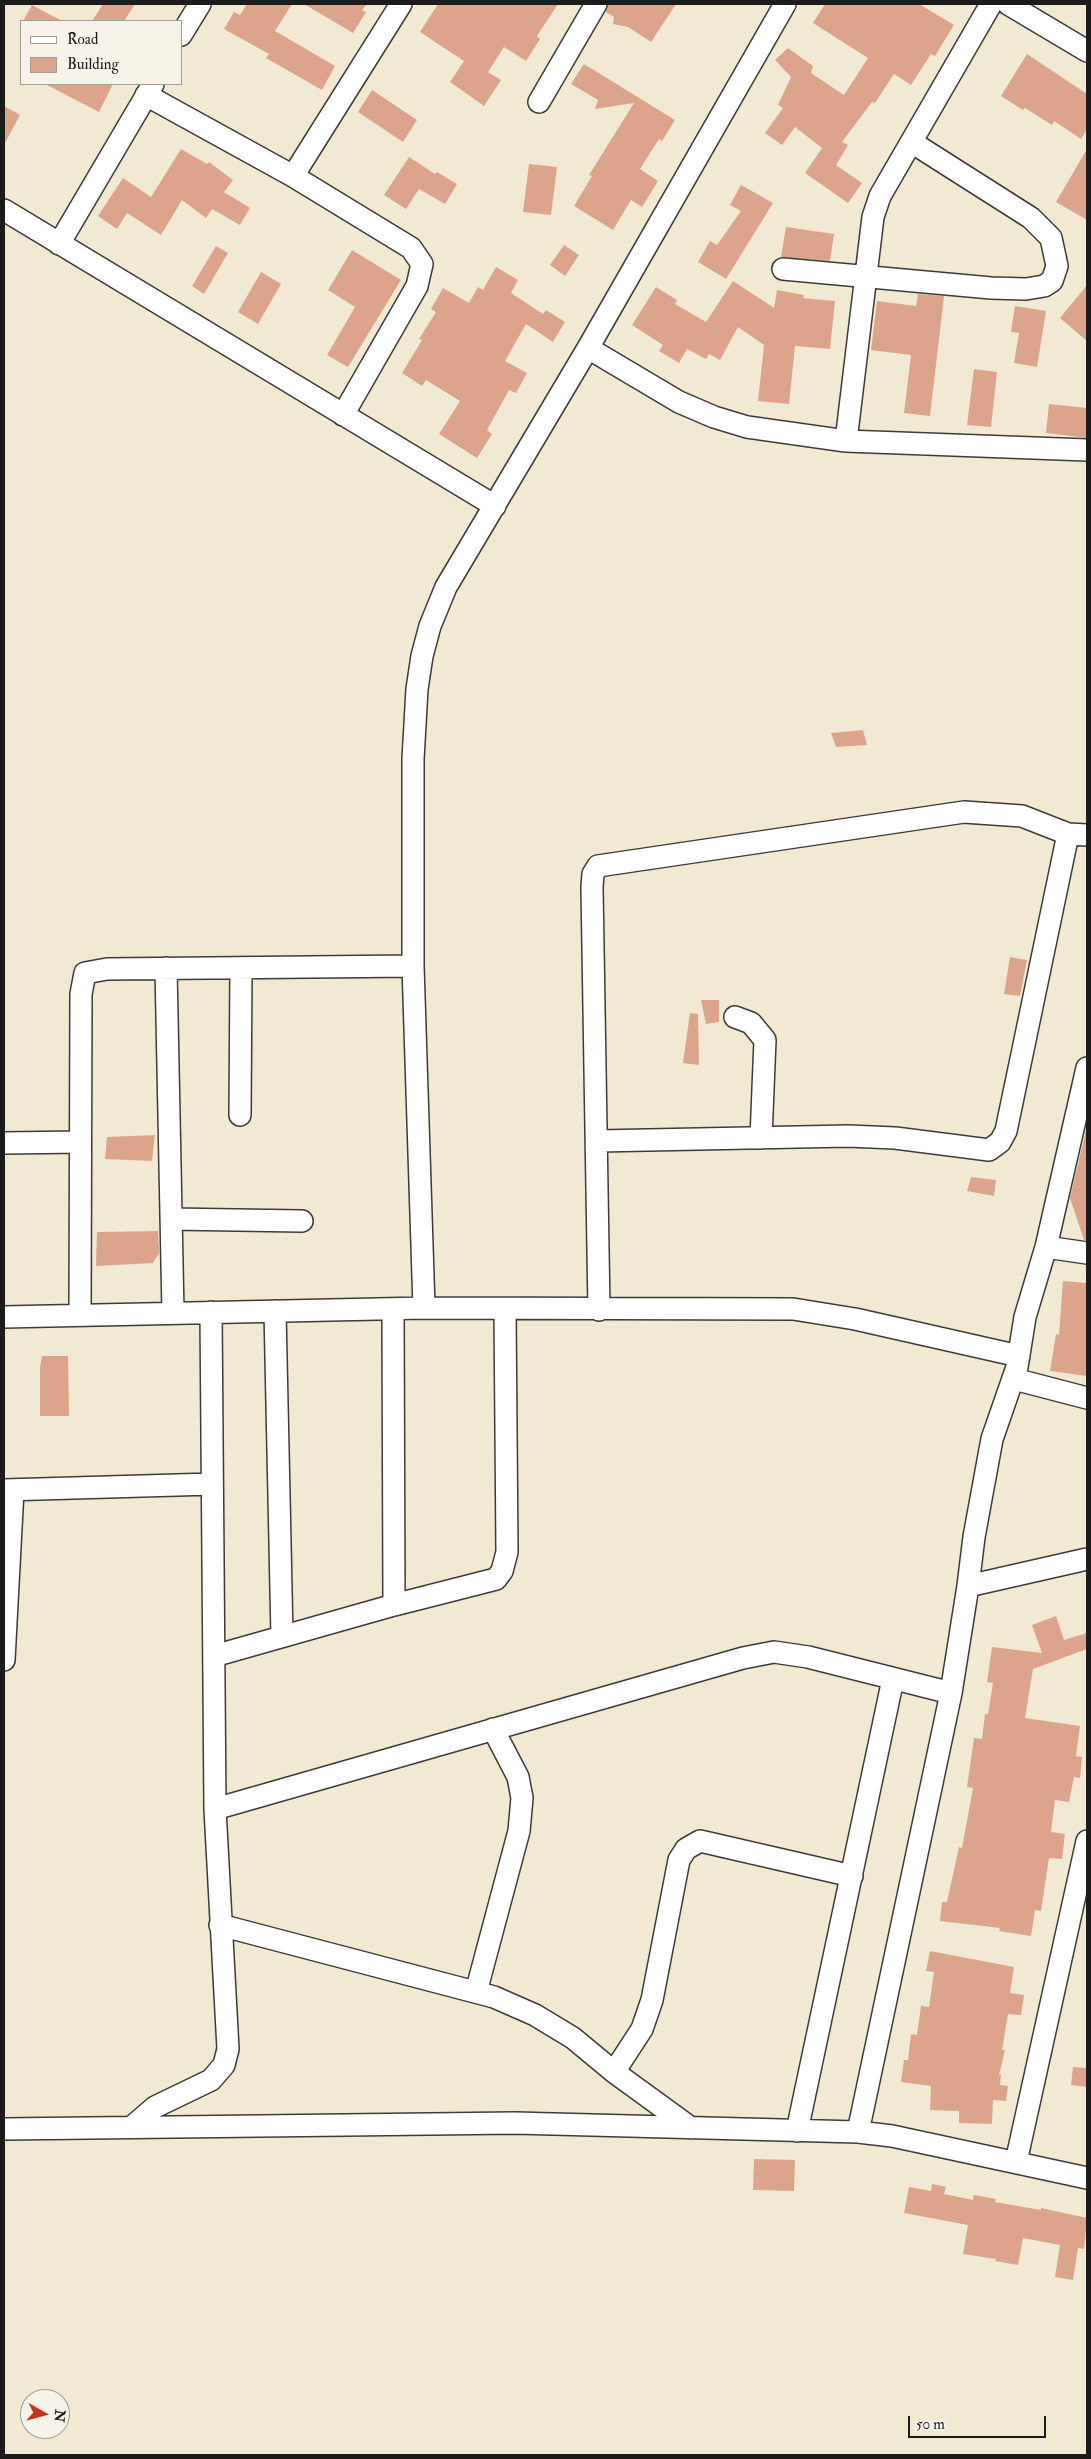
<!DOCTYPE html>
<html>
<head>
<meta charset="utf-8">
<style>
  body { margin:0 }
  #map { position:relative; width:1091px; height:2459px; overflow:hidden; background:#f1e9d2; font-family:"IM FELL Double Pica",serif }
  canvas { display:block }
  .frame { position:absolute; inset:0; border:5px solid #1c1c1c; pointer-events:none }
  .legend { position:absolute; left:20px; top:20px; width:162px; height:65px; box-sizing:border-box; background:#f7f3e8; border:1px solid #9f9d96; margin:0; padding:6px 9px; list-style:none; font-size:15px; color:#1c1c1c }
  .legend li { display:flex; align-items:center; gap:10px; height:25px }
  .legend b { width:25px; border:1px solid #9f9d96 }
  .north { position:absolute; left:20px; top:2389px; width:50px; height:50px; box-sizing:border-box; background:#f7f3e8; border:1px solid #9f9d96; border-radius:50%; rotate:97deg; font-size:14px; font-weight:700; line-height:20px; text-align:center; color:#1c1c1c }
  .north::after { content:''; display:block; margin:auto; width:18px; height:22px; background:#c8321e; clip-path:polygon(50% 0,100% 100%,50% 72%,0 100%) }
  .scale { position:absolute; left:908px; top:2416px; width:138px; height:22px; box-sizing:border-box; border:2px solid #1c1c1c; border-top:0; padding-left:6px; font-size:15px; line-height:18px; white-space:nowrap; color:#1c1c1c; -webkit-text-stroke:4px #f7f3e8; paint-order:stroke }
</style>
</head>
<body>
<div id="map">
<canvas width="1091" height="2459"></canvas>
<div class="frame"></div>
<ul class="legend">
<li><b style="height:6px;background:#fff"></b>Road</li>
<li><b style="height:14px;background:#dca58b"></b>Building</li>
</ul>
<div class="north">N</div>
<div class="scale">50 m</div>
</div>
<script>
const context = document.querySelector('canvas').getContext('2d');
context.lineJoin = 'round';
function paint(path, color) {
  context.fillStyle = color;
  context.fill(path, 'evenodd');
}
function toPath(rows) {
  const path = new Path2D();
  for (const r of rows) {
    path.moveTo(r[0], r[1]);
    for (let i = 2; i < r.length; i += 2) path.lineTo(r[i], r[i + 1]);
  }
  return path;
}
function stroke(path, color, width, dash) {
  context.strokeStyle = color;
  context.lineWidth = width;
  context.lineCap = dash ? 'butt' : 'round';
  context.setLineDash(dash || []);
  context.stroke(path);
}
const building = toPath([
  [103,4,135,4,124,21,92,21],
  [247,4,292,4,275,31,335,66,322,90,266,58,269,54,224,29,234,12,240,15],
  [304,4,367,4,362,10,366,12,353,33],
  [438,4,558,4,537,36,540,39,526,61,504,47,488,72,501,80,484,106,450,82,464,61,420,32],
  [608,4,676,4,651,42,628,27,613,24,614,17,606,12],
  [825,4,919,4,954,25,935,56,931,54,911,85,894,74,875,103,872,102,842,142,848,145,836,165,862,183,848,203,805,173,822,148,795,127,782,145,765,133,783,108,778,105,791,77,775,60,788,48,813,66,811,73,844,95,868,58,813,23],
  [32,5,62,21,23,21],
  [1027,54,1087,94,1087,129,1081,139,1054,121,1052,125,1025,108,1023,110,1001,96],
  [584,64,675,120,662,141,659,139,640,169,658,181,642,207,631,200,613,230,574,206,592,176,589,175,634,103,595,109,598,100,571,84],
  [45,84,113,84,99,112],
  [372,90,417,120,403,142,358,112],
  [4,106,20,115,4,145],
  [181,149,207,164,209,162,233,180,224,192,250,208,240,225,212,209,206,218,182,200,161,235,127,213,117,229,98,216,123,178,151,197],
  [1087,149,1087,220,1056,202],
  [409,157,435,174,437,172,457,184,445,204,419,189,406,209,384,195],
  [529,164,557,167,551,215,523,212],
  [741,185,773,203,726,279,698,262,710,241,717,245,741,211,730,205],
  [786,227,834,234,830,261,781,257],
  [564,245,579,255,565,276,550,265],
  [216,246,228,253,204,294,192,286],
  [352,250,401,280,348,367,327,355,355,307,328,290],
  [496,267,518,280,511,293,543,314,546,310,565,322,553,342,526,324,505,361,527,373,516,393,509,390,487,430,492,434,477,458,439,434,460,401,426,380,422,386,402,373,422,340,419,339,436,312,431,309,443,288,469,303,478,287,483,290],
  [261,272,281,284,258,324,238,312],
  [733,281,774,308,777,290,804,295,803,298,835,301,830,349,795,346,789,404,758,401,764,345,738,327,720,360,709,354,706,359,687,349,679,363,659,351,663,345,632,325,656,287,677,300,675,304,706,322],
  [1087,285,1087,341,1060,318],
  [918,294,944,296,930,416,904,413,911,355,871,350,877,301,916,306],
  [1015,306,1046,311,1037,367,1014,363,1019,333,1011,332],
  [974,369,997,372,991,427,967,425],
  [1049,404,1087,408,1087,438,1046,433],
  [863,730,867,745,836,747,831,733],
  [1010,957,1027,960,1020,996,1004,994],
  [701,1000,719,1000,719,1022,706,1024],
  [690,1013,698,1014,699,1065,683,1063],
  [1087,1126,1087,1240,1084,1240,1070,1198],
  [155,1135,152,1161,105,1159,107,1137],
  [971,1177,996,1180,994,1196,967,1191],
  [158,1231,159,1253,153,1263,96,1266,97,1232],
  [1063,1281,1087,1283,1087,1376,1050,1371,1056,1334,1059,1335],
  [42,1356,68,1356,69,1416,40,1416,40,1367],
  [1056,1616,1064,1640,1087,1633,1087,1649,1033,1669,1025,1718,1080,1726,1076,1756,1082,1757,1080,1778,1074,1777,1069,1802,1055,1800,1051,1832,1065,1834,1062,1859,1049,1858,1041,1911,1035,1910,1031,1936,999,1931,1000,1928,940,1921,942,1902,947,1902,959,1847,962,1848,973,1788,967,1787,974,1738,982,1739,985,1714,988,1714,993,1683,987,1682,992,1647,1042,1653,1032,1625],
  [930,1951,1014,1967,1010,1993,1024,1995,1021,2015,1008,2014,1002,2050,1005,2050,999,2075,1001,2075,1000,2085,1008,2086,1006,2101,993,2100,992,2124,959,2123,959,2111,930,2110,931,2086,901,2082,904,2060,908,2060,911,2034,917,2035,921,2006,929,2007,934,1972,926,1971],
  [1073,2067,1087,2068,1087,2087,1071,2085],
  [754,2159,795,2160,794,2191,753,2190],
  [932,2184,946,2187,944,2194,973,2200,974,2195,996,2199,995,2202,1041,2210,1041,2208,1087,2218,1084,2249,1078,2248,1073,2280,1055,2277,1060,2245,1023,2238,1018,2265,995,2261,996,2259,963,2254,968,2225,904,2213,909,2187,931,2191]
]);
const minor = toPath([
  [1008,4,1087,51],
  [181,35,200,4],
  [146,95,293,176,411,248,422,264,417,286,343,415],
  [539,102,596,4],
  [293,176,401,4],
  [4,210,495,506],
  [59,244,153,84],
  [783,269,991,288,1026,289,1044,286,1052,281,1057,266,1051,238,1031,218,913,143],
  [588,348,679,402,714,417,747,427,846,441,1087,450],
  [846,441,873,217,880,196,991,4],
  [166,968,173,1313],
  [735,1017,751,1023,765,1040,761,1138],
  [240,1115,241,968],
  [598,1141,848,1136,895,1138,989,1150,1000,1142,1006,1131,1068,834],
  [4,1143,80,1142],
  [171,1219,302,1221],
  [1046,1247,1087,1253],
  [424,1308,413,966,413,759,417,689,422,656,430,626,446,587,588,348,785,4],
  [393,1309,394,1605],
  [599,1310,592,887,593,874,598,866,964,812,1022,816,1068,834,1087,835],
  [275,1311,282,1636],
  [80,1315,81,994,85,973,107,969,413,966],
  [4,1317,424,1308,793,1309,855,1319,1019,1356],
  [1014,1379,1087,1398],
  [4,1490,212,1484],
  [968,1586,1087,1559],
  [214,1656,394,1605,496,1579,502,1571,507,1552,505,1309],
  [4,1660,13,1490],
  [215,1809,743,1658,774,1652,808,1657,951,1693],
  [220,1925,494,1997,535,2015,573,2038,614,2072,691,2128],
  [476,1992,519,1831,522,1798,518,1777,493,1729],
  [614,2072,642,2029,652,2000,679,1860,686,1849,700,1841,852,1876],
  [133,2126,155,2107,211,2080,224,2065,228,2049,215,1809,211,1312],
  [4,2129,515,2123,858,2132,892,2136,1087,2178],
  [797,2131,893,1679],
  [858,2132,951,1693,968,1586,974,1537,992,1439,1017,1367,1025,1317,1046,1247,1087,1068],
  [1016,2162,1087,1841]
]);
paint(building, '#dca58b');
stroke(minor, '#3c3b37', 24);
stroke(minor, '#fff', 21);
</script>
</body>
</html>
